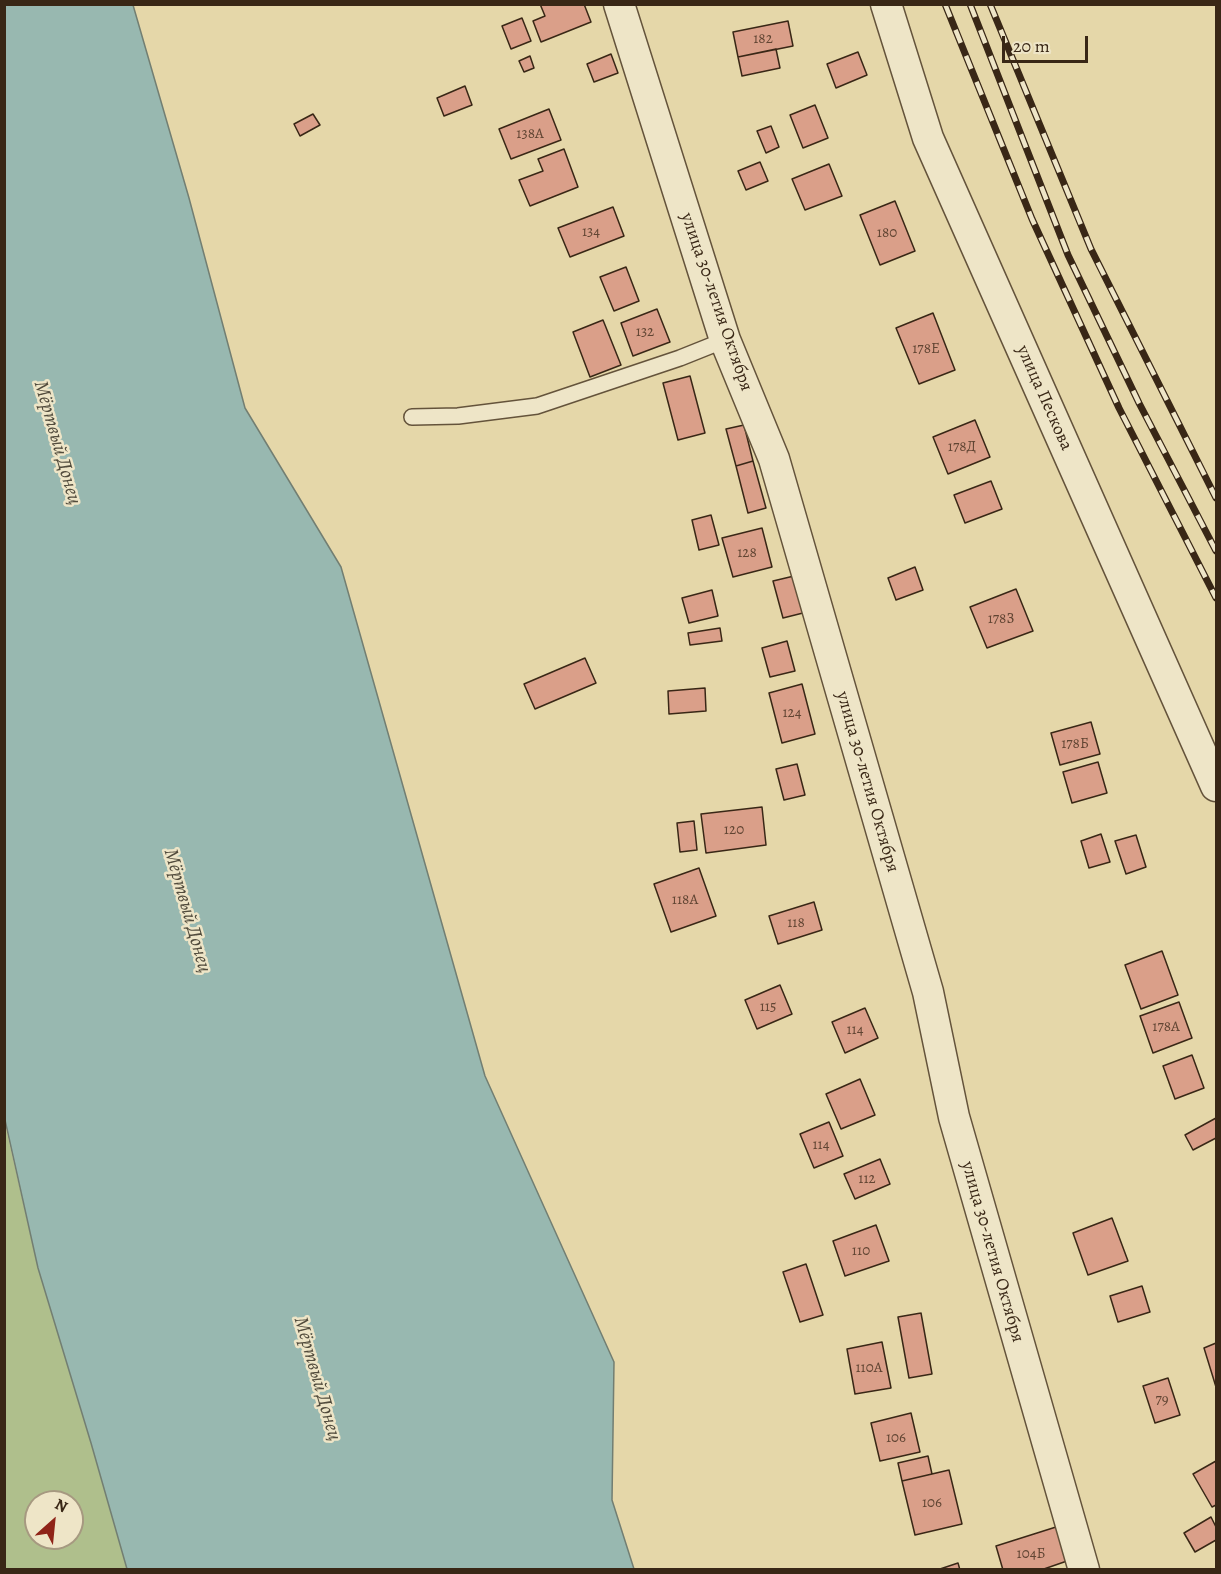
<!DOCTYPE html>
<html>
<head>
<meta charset="utf-8">
<style>
  body { margin:0 }
  #map { position:relative; width:1221px; height:1574px; overflow:hidden; background:#e5d7a9; font-family:Alegreya,serif }
  canvas { display:block }
  .frame { position:absolute; inset:0; border:6px solid #392716; pointer-events:none }
  .north { position:absolute; left:24px; top:1490px; width:60px; height:60px; box-sizing:border-box; background:#eee5c7; border:2px solid #a69980; border-radius:50%; rotate:27deg; font-size:16px; font-weight:700; line-height:24px; text-align:center; color:#392716 }
  .north::after { content:''; display:block; margin:auto; width:21px; height:27px; background:#8f2418; clip-path:polygon(50% 0,100% 100%,50% 72%,0 100%) }
  .scale { position:absolute; left:1002px; top:36px; width:86px; height:27px; box-sizing:border-box; border:3px solid #392716; border-top:0; padding-left:8px; font-size:18px; line-height:21px; white-space:nowrap; color:#392716; -webkit-text-stroke:4px #eee5c7; paint-order:stroke }
</style>
</head>
<body>
<div id="map">
<canvas width="1221" height="1574"></canvas>
<div class="frame"></div>
<div class="north">N</div>
<div class="scale">20 m</div>
</div>
<script>
const context = document.querySelector('canvas').getContext('2d');
context.lineJoin = 'round';
function paint(path, color) {
  context.fillStyle = color;
  context.fill(path, 'evenodd');
}
function toPath(rows) {
  const path = new Path2D();
  for (const r of rows) {
    path.moveTo(r[0], r[1]);
    for (let i = 2; i < r.length; i += 2) path.lineTo(r[i], r[i + 1]);
  }
  return path;
}
function stroke(path, color, width, dash) {
  context.strokeStyle = color;
  context.lineWidth = width;
  context.lineCap = dash ? 'butt' : 'round';
  context.setLineDash(dash || []);
  context.stroke(path);
}
function label(font, color, halo, rows, align = 'center') {
  context.font = font + ' Alegreya,serif';
  context.lineWidth = 5;
  context.setLineDash([]);
  context.textBaseline = 'middle';
  context.strokeStyle = halo;
  context.fillStyle = color;
  for (const [text, x, y, turn = 0] of rows) {
    context.save();
    context.translate(x, y);
    context.rotate((+turn || 0) * Math.PI / 180);
    context.textAlign = isNaN(turn) ? turn : align;
    if (halo) context.strokeText(text, 0, 0);
    context.fillText(text, 0, 0);
    context.restore();
  }
}
const green = toPath([
  [4,1120,38,1268,91,1443,127,1569,5,1569],
  [36,1502,72,1502,72,1538,36,1538]
]);
const water = toPath([
  [4,5,133,5,189,198,245,408,341,567,485,1076,614,1362,612,1500,634,1569,127,1569,91,1443,38,1268,5,1120,4,5]
]);
const building = toPath([
  [540,4,584,4,591,22,541,42,533,21,545,16,540,4],
  [522,18,531,41,511,49,502,26,522,18],
  [788,21,793,46,738,57,733,32,788,21],
  [776,49,780,68,742,76,738,57,776,49],
  [858,52,867,75,836,88,827,64,858,52],
  [611,54,618,73,594,82,587,64,611,54],
  [530,56,534,68,524,72,519,61,530,56],
  [465,86,472,105,444,116,437,98,465,86],
  [815,105,828,138,803,148,790,115,815,105],
  [549,109,561,140,511,159,499,129,549,109],
  [313,114,320,125,300,136,294,124,313,114],
  [771,126,779,147,766,153,757,131,771,126],
  [564,149,578,187,530,206,519,180,543,171,538,159,564,149],
  [760,162,768,181,746,190,738,171,760,162],
  [829,164,842,196,805,210,792,179,829,164],
  [895,201,915,251,880,265,860,215,895,201],
  [613,207,624,236,570,257,558,228,613,207],
  [626,267,639,301,614,311,600,277,626,267],
  [657,309,670,342,633,356,621,323,657,309],
  [933,313,955,370,919,384,896,328,933,313],
  [603,320,621,365,590,377,573,332,603,320],
  [690,376,705,433,678,440,663,383,690,376],
  [975,420,990,457,948,474,933,437,975,420],
  [744,425,753,461,736,466,726,429,744,425],
  [753,461,766,508,748,513,736,466,753,461],
  [991,481,1002,509,965,523,954,495,991,481],
  [711,515,719,545,699,550,692,520,711,515],
  [762,528,772,567,733,577,722,538,762,528],
  [915,567,923,590,896,600,888,578,915,567],
  [794,576,803,613,783,618,773,581,794,576],
  [1016,589,1033,631,987,648,970,607,1016,589],
  [712,590,718,616,689,623,682,598,712,590],
  [720,628,722,641,690,645,688,633,720,628],
  [787,641,795,671,770,677,762,648,787,641],
  [585,658,596,683,535,709,524,684,585,658],
  [802,684,815,734,782,743,769,693,802,684],
  [705,688,706,711,669,714,668,691,705,688],
  [1091,722,1100,754,1060,765,1051,733,1091,722],
  [1098,762,1107,793,1072,803,1063,772,1098,762],
  [797,764,805,795,784,800,776,769,797,764],
  [762,807,766,845,706,853,701,814,762,807],
  [694,821,697,850,680,852,677,823,694,821],
  [1101,834,1110,862,1089,868,1081,841,1101,834],
  [1136,835,1146,867,1126,874,1115,841,1136,835],
  [699,868,716,916,671,932,654,884,699,868],
  [814,902,822,930,778,944,769,916,814,902],
  [1162,951,1178,995,1141,1009,1125,965,1162,951],
  [780,985,792,1014,757,1029,745,1000,780,985],
  [1179,1002,1192,1038,1153,1053,1140,1016,1179,1002],
  [865,1008,878,1038,845,1053,832,1022,865,1008],
  [1192,1055,1204,1088,1175,1099,1163,1066,1192,1055],
  [860,1079,875,1115,841,1129,826,1094,860,1079],
  [1216,1118,1216,1138,1193,1150,1185,1135,1216,1118],
  [829,1122,843,1156,814,1168,800,1134,829,1122],
  [880,1159,890,1184,855,1199,844,1174,880,1159],
  [1112,1218,1128,1261,1088,1275,1073,1233,1112,1218],
  [876,1225,889,1261,845,1276,833,1241,876,1225],
  [806,1264,823,1315,800,1322,783,1272,806,1264],
  [1142,1286,1150,1312,1118,1322,1110,1296,1142,1286],
  [921,1313,932,1374,909,1378,898,1317,921,1313],
  [882,1342,891,1388,855,1394,847,1349,882,1342],
  [1216,1343,1216,1387,1204,1348,1216,1343],
  [1168,1378,1180,1415,1155,1423,1143,1386,1168,1378],
  [911,1413,920,1452,880,1461,871,1423,911,1413],
  [928,1456,932,1474,902,1481,898,1463,928,1456],
  [1216,1461,1216,1505,1212,1507,1193,1474,1216,1461],
  [949,1470,962,1524,915,1535,902,1481,949,1470],
  [1211,1517,1216,1527,1216,1540,1195,1552,1184,1533,1211,1517],
  [1056,1527,1067,1561,1041,1570,1003,1570,996,1546,1056,1527],
  [958,1563,960,1570,937,1570,958,1563]
]);
const lane = toPath([
  [412,417,458,416,537,406,680,358,725,340]
]);
const street = toPath([
  [619,4,725,340,774,459,928,992,954,1117,1084,1570],
  [886,4,928,138,1216,786]
]);
const rail = toPath([
  [945,4,1032,219,1119,408,1216,598],
  [970,4,1068,255,1139,403,1216,551],
  [990,4,1091,249,1216,498]
]);
const numberNames = [
  ["182",763,39],
  ["138А",530,134],
  ["134",591,232],
  ["180",887,233],
  ["132",645,332],
  ["178Е",926,349],
  ["178Д",962,447],
  ["128",747,553],
  ["178З",1001,619],
  ["124",792,713],
  ["178Б",1075,744],
  ["120",734,830],
  ["118А",685,900],
  ["118",796,923],
  ["115",768,1007],
  ["178А",1166,1027],
  ["114",855,1030],
  ["114",821,1145],
  ["112",867,1179],
  ["110",861,1251],
  ["110А",869,1368],
  ["79",1162,1400],
  ["106",896,1438],
  ["106",932,1503],
  ["104Б",1031,1554]
];
const streetNames = [
  ["улица 30-летия Октября",716,302,71],
  ["улица Пескова",1044,398,66],
  ["улица 30-летия Октября",867,782,74],
  ["улица 30-летия Октября",992,1252,74]
];
const waterNames = [
  ["Мёртвый Донец",57,443,74],
  ["Мёртвый Донец",187,911,74],
  ["Мёртвый Донец",317,1379,74]
];
paint(green, '#afbf8c');
paint(water, '#98b8b0');
stroke(water, '#727e72', 1.5);
paint(building, '#da9f89');
stroke(building, '#392716', 1.5);
stroke(lane, '#64533b', 18);
stroke(street, '#64533b', 33);
stroke(lane, '#eee5c7', 15);
stroke(street, '#eee5c7', 30);
stroke(rail, '#392716', 7);
stroke(rail, '#eee5c7', 4.5, [14]);
label('15px', '#614533', null, numberNames);
label('18px', '#392716', '#eee5c7', streetNames);
label('italic 20px', '#514b3c', '#eee5c7', waterNames);
</script>
</body>
</html>
